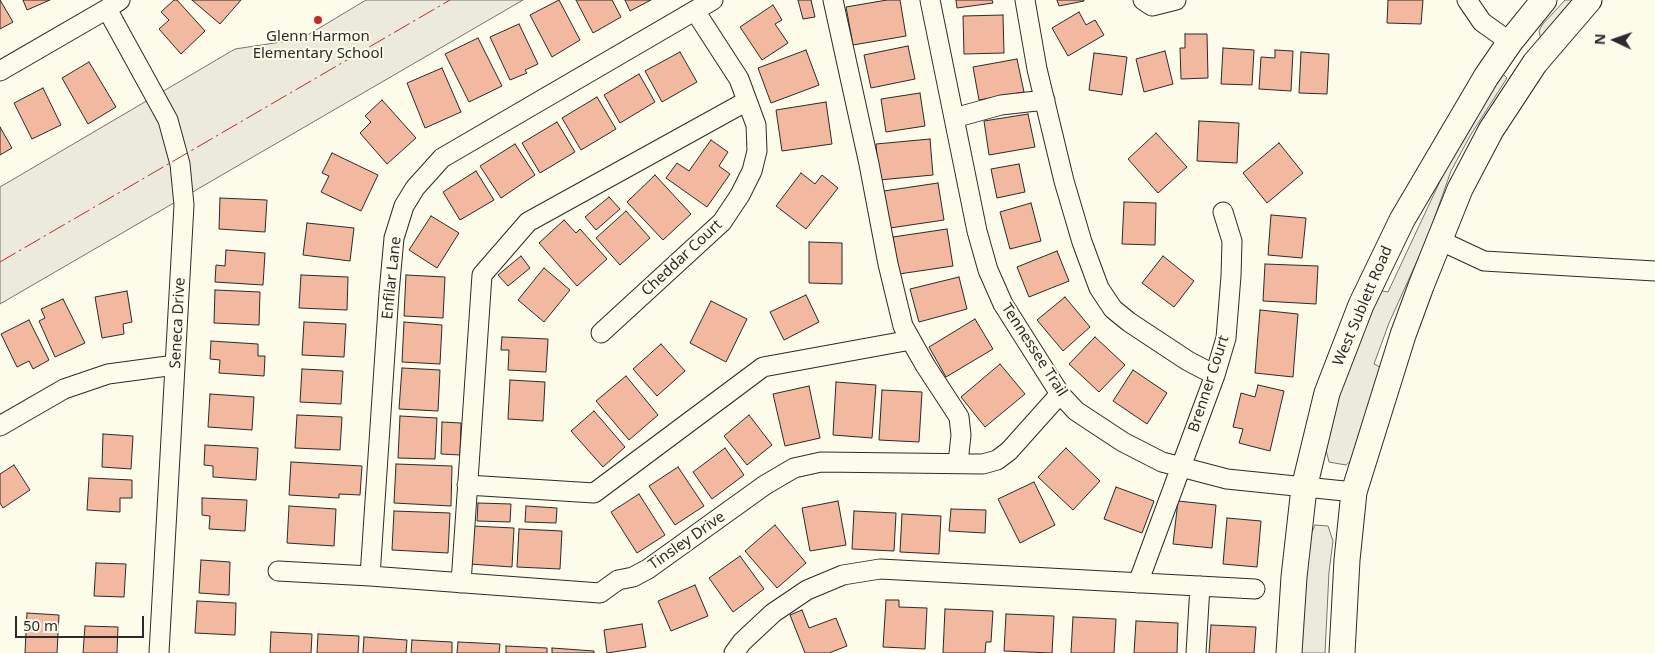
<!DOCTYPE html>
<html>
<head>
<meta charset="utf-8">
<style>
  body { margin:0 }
  #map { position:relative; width:1655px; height:653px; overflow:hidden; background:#fdfbea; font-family:"Noto Sans",sans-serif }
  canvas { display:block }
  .north { position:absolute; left:1590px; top:15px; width:50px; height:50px; -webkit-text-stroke:4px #fdfbea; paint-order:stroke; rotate:273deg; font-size:14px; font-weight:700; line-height:20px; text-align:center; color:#2b2b2b }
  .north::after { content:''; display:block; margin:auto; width:18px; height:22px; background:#2b2b2b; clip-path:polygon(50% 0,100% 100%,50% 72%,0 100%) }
  .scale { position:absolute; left:15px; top:616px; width:129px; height:22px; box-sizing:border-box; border:2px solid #2b2b2b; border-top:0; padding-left:6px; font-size:15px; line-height:18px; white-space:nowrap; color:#2b2b2b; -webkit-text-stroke:4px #fdfbea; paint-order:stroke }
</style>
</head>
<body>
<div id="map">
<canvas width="1655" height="653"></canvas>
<div class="north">N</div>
<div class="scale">50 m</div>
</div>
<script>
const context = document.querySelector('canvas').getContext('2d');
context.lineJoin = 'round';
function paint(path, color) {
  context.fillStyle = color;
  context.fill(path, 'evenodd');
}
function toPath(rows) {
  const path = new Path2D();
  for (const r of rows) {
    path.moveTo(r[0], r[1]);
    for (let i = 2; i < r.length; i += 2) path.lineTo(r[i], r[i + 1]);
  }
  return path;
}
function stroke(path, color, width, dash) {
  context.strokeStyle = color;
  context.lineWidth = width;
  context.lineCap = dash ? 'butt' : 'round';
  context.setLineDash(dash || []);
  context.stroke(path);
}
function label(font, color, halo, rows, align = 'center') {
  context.font = font + ' "Noto Sans",sans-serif';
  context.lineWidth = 4;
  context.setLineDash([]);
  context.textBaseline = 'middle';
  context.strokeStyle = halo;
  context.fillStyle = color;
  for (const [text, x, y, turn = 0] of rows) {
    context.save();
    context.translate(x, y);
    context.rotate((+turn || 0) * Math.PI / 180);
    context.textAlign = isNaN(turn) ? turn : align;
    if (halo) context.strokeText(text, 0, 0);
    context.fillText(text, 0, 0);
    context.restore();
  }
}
const green = toPath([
  [366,0,523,0,0,304,0,187,235,49,301,39,366,0],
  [1565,0,1584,0,1543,37,1540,36,1539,31,1542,25,1565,0],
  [1503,74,1507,78,1470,136,1451,171,1427,239,1389,323,1374,364,1382,368,1353,459,1346,465,1329,462,1326,450,1341,385,1378,290,1388,292,1457,145,1503,74],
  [1315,525,1328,526,1333,541,1329,572,1325,653,1300,653,1303,599,1311,534,1315,525]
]);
const building = toPath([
  [0,0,13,22,0,29,0,0],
  [23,0,50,0,27,10,23,0],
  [174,0,177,0,205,31,181,54,159,29,169,20,161,12,174,0],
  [192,0,241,0,220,24,192,0],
  [559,0,580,40,552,57,530,15,559,0],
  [576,0,612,0,621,17,593,33,576,0],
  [625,0,651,0,630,11,625,0],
  [798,0,811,0,815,17,803,19,798,0],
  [887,0,900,0,906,36,853,45,846,7,887,0],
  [956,0,992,0,993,3,957,8,956,0],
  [1057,0,1084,0,1084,1,1059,6,1057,0],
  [1388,0,1423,0,1421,24,1387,23,1388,0],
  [773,5,782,20,775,24,788,43,762,60,740,27,773,5],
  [1079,12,1086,25,1095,20,1104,35,1068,56,1052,28,1079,12],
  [1003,15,1004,53,964,54,963,16,1003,15],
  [519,24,538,64,525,70,527,73,510,80,490,37,519,24],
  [1185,34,1207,34,1208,78,1181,79,1180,48,1185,48,1185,34],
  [478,38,502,86,469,102,445,54,478,38],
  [908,46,915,79,871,88,864,55,908,46],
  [1223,48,1254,50,1252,85,1221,84,1223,48],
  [806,50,819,85,771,103,758,68,806,50],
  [1275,50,1293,51,1291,91,1259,89,1261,57,1275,58,1275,50],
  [1165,51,1173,84,1144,92,1136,59,1165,51],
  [680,52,697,82,662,102,645,71,680,52],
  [1301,52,1329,54,1327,94,1299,93,1301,52],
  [1094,53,1127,57,1122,95,1089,90,1094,53],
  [1017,59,1024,92,979,100,973,67,1017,59],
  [89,62,116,107,88,124,62,78,89,62],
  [442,68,461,112,425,128,407,83,442,68],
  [639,74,655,102,620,123,604,95,639,74],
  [43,88,61,125,32,139,14,103,43,88],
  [920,93,925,126,886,132,881,99,920,93],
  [597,97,616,129,581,150,562,118,597,97],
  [382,100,416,138,387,164,360,133,371,122,365,116,382,100],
  [826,102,832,144,782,151,776,110,826,102],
  [1028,114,1035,147,989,155,984,121,1028,114],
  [1199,121,1239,123,1237,163,1197,161,1199,121],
  [557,122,575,152,540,173,522,143,557,122],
  [0,127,12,148,0,155,0,127],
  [1156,133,1187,167,1158,193,1128,159,1156,133],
  [930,139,933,175,879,180,876,144,930,139],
  [711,140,728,152,719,166,730,174,707,207,666,178,677,163,689,171,711,140],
  [1279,143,1303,173,1267,203,1243,173,1279,143],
  [515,144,535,175,501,198,480,166,515,144],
  [332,153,378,175,361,211,321,192,329,176,322,173,332,153],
  [1019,164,1025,192,997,198,991,169,1019,164],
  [476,171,494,200,460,220,443,192,476,171],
  [801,173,815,184,822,175,838,188,806,229,776,206,801,173],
  [655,175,691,214,663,240,627,202,655,175],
  [938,183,944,220,890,228,884,191,938,183],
  [609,197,620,209,596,230,585,217,609,197],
  [220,198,267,200,265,232,219,229,220,198],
  [1124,202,1156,203,1155,245,1122,244,1124,202],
  [1031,203,1041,241,1010,249,1000,212,1031,203],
  [626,211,650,238,620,265,596,238,626,211],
  [1271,215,1306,218,1302,258,1268,255,1271,215],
  [431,216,459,233,437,268,409,250,431,216],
  [564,220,576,233,580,229,607,259,577,286,539,243,564,220],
  [307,223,354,228,350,261,303,255,307,223],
  [947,229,953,266,899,274,893,237,947,229],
  [809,242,842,243,842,284,809,283,809,242],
  [226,250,265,253,263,285,215,282,216,265,225,266,226,250],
  [1057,251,1069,281,1029,297,1017,267,1057,251],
  [521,256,530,268,508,286,498,275,521,256],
  [1163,256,1194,281,1174,307,1142,283,1163,256],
  [1265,264,1318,266,1316,304,1263,301,1265,264],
  [544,268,570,290,544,322,518,300,544,268],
  [301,275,348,277,347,310,299,308,301,275],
  [406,275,445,277,443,318,404,316,406,275],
  [959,277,967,309,919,322,910,289,959,277],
  [215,290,260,292,259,325,214,323,215,290],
  [127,291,132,322,123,324,124,334,102,338,95,297,127,291],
  [806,295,819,322,784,340,770,312,806,295],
  [1065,297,1090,327,1063,351,1037,320,1065,297],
  [63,299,85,343,55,357,39,321,45,318,41,309,63,299],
  [711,301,747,319,726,362,690,343,711,301],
  [1260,310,1298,314,1293,377,1255,373,1260,310],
  [975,319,993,349,946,377,929,347,975,319],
  [29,320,49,360,33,369,29,361,17,367,1,334,29,320],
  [304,322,346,324,344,357,302,355,304,322],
  [404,322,442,325,440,364,402,362,404,322],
  [502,337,548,339,546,372,508,370,509,350,501,350,502,337],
  [1095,337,1125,365,1099,392,1069,364,1095,337],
  [211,341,258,344,258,356,265,356,264,376,219,373,220,360,210,359,211,341],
  [661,344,685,371,657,396,633,369,661,344],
  [1000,364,1025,394,985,427,961,397,1000,364],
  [402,368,440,370,438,411,399,409,402,368],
  [302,369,343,371,341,404,300,402,302,369],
  [1133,370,1167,393,1147,424,1113,401,1133,370],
  [626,376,658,415,629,440,596,401,626,376],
  [510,380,545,382,543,421,508,419,510,380],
  [836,382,876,385,872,438,833,435,836,382],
  [1258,385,1284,391,1270,451,1239,443,1243,429,1233,427,1241,393,1255,397,1258,385],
  [809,386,820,438,785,446,773,394,809,386],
  [882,390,922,392,919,442,879,440,882,390],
  [210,394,254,397,252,430,208,427,210,394],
  [594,411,625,447,603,467,571,431,594,411],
  [297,415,342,417,340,450,295,448,297,415],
  [749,415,772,445,747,465,724,436,749,415],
  [400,416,437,418,435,459,398,458,400,416],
  [442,422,461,423,460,455,441,454,442,422],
  [103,434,133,436,131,469,102,467,103,434],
  [205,445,258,448,256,480,213,477,213,466,204,465,205,445],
  [725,448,744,475,712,499,693,472,725,448],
  [1066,448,1100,481,1073,510,1038,477,1066,448],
  [291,462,362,466,360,495,339,494,339,498,289,495,291,462],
  [396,464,452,466,451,506,394,503,396,464],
  [14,465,30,490,3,508,0,503,0,474,14,465],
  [678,467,704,506,675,525,649,486,678,467],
  [89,478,132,480,132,498,120,498,120,512,87,510,89,478],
  [1034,482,1055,525,1020,543,998,499,1034,482],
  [1116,487,1154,501,1142,533,1104,519,1116,487],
  [639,494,665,535,637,553,611,512,639,494],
  [202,498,247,500,245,531,209,529,210,516,202,515,202,498],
  [838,501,846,545,810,551,802,508,838,501],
  [1178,501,1216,505,1212,548,1173,544,1178,501],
  [478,503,511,504,510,522,477,521,478,503],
  [289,506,336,509,334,546,287,543,289,506],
  [526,506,557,508,556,523,525,522,526,506],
  [951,509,986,510,985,533,949,531,951,509],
  [394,511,450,513,448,553,392,550,394,511],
  [854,511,896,513,894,551,852,549,854,511],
  [902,514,941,516,939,554,900,552,902,514],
  [1227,518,1261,521,1257,567,1223,564,1227,518],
  [775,525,806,563,777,588,745,551,775,525],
  [472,526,514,528,512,567,470,564,472,526],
  [519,529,562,531,560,569,517,567,519,529],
  [740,556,764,589,733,612,709,578,740,556],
  [201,560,230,562,229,595,199,593,201,560],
  [96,563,126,564,124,597,94,596,96,563],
  [695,585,708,616,671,631,658,601,695,585],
  [886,600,899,600,899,607,927,608,925,649,883,647,886,600],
  [197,601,236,603,235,635,195,633,197,601],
  [945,609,993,611,991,642,986,642,985,653,943,653,945,609],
  [802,610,809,628,836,618,847,646,829,653,805,653,790,615,802,610],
  [27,613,59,615,57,653,25,653,27,613],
  [1006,614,1054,616,1052,653,1004,651,1006,614],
  [1073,617,1116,619,1114,653,1071,653,1073,617],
  [1136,621,1178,623,1177,653,1134,653,1136,621],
  [642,624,646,647,607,653,604,630,642,624],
  [1211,625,1256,627,1254,653,1209,653,1211,625],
  [85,626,118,627,117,653,83,653,85,626],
  [271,632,312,634,311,653,270,653,271,632],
  [318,634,359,636,358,653,317,653,318,634],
  [364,637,407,640,406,653,363,653,364,637],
  [412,640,452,642,452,653,411,653,412,640],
  [458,642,500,644,499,653,457,653,458,642],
  [506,646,547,648,547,653,506,653,506,646],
  [552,648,594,651,594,653,552,653,552,648]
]);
const minor = toPath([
  [833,0,869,164,888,264,903,326,925,365,959,417,961,435,958,463],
  [930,0,977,231,988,270,1003,304,1060,394,1076,411,1123,442,1162,462,1227,479,1354,492],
  [1025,0,1037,69,1064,181,1082,242,1099,288,1113,309,1129,322,1188,361,1215,375],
  [1143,0,1152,6,1176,0],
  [1467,0,1482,22,1510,42],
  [107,9,168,120,180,164,184,205,159,653],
  [0,71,107,9,120,0],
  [954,118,1001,105,1045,100],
  [1439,240,1484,261,1655,271],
  [601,333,722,222,740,195,752,171,757,151,756,125,739,79,695,11],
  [0,426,64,389,108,374,175,365],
  [467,485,594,493,763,367,911,340],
  [278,571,370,576,600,593,618,580,633,577,648,569,765,485,794,468,821,462,983,464,997,460,1009,451,1060,394],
  [370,576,389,293,394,238,404,206,415,188,442,158,713,0],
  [461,583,482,275,528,222,747,101],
  [1138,583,1215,375,1226,338,1231,276,1232,241,1223,212],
  [734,653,742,642,773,613,807,590,843,575,880,569,1255,589],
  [1196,653,1200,586]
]);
const major = toPath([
  [1289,653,1294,577,1304,488,1327,393,1361,305,1402,220,1486,77,1510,42,1544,0],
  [1342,653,1347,560,1354,492,1403,335,1421,286,1460,189,1491,130,1535,63,1589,0]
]);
const power = toPath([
  [0,262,450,0]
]);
const markers = [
  [318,20,5,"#c62828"]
];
const poiNames = [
  ["Glenn Harmon",318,37],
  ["Elementary School",318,54]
];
const streetNames = [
  ["Cheddar Court",682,258,-43],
  ["Enfilar Lane",392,278,-84],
  ["West Sublett Road",1363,306,-67],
  ["Seneca Drive",178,323,-87],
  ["Tennessee Trail",1034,350,57],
  ["Brenner Court",1209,384,-72],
  ["Tinsley Drive",687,541,-35]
];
paint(green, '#ecebdb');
stroke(green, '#74746e', 1);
paint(building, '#f2b8a0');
stroke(building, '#2b2b2b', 1);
stroke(minor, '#2b2b2b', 21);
stroke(major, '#2b2b2b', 27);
stroke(minor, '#fdfbea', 19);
stroke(major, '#fdfbea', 25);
stroke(power, '#c62828', 1, [18, 4, 2.5, 4]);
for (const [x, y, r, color] of markers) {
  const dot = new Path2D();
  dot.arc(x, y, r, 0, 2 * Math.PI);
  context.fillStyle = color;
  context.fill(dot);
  stroke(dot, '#fdfbea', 2);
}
label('15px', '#2b2b2b', '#fdfbea', poiNames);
label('15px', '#2b2b2b', '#fdfbea', streetNames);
</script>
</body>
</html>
